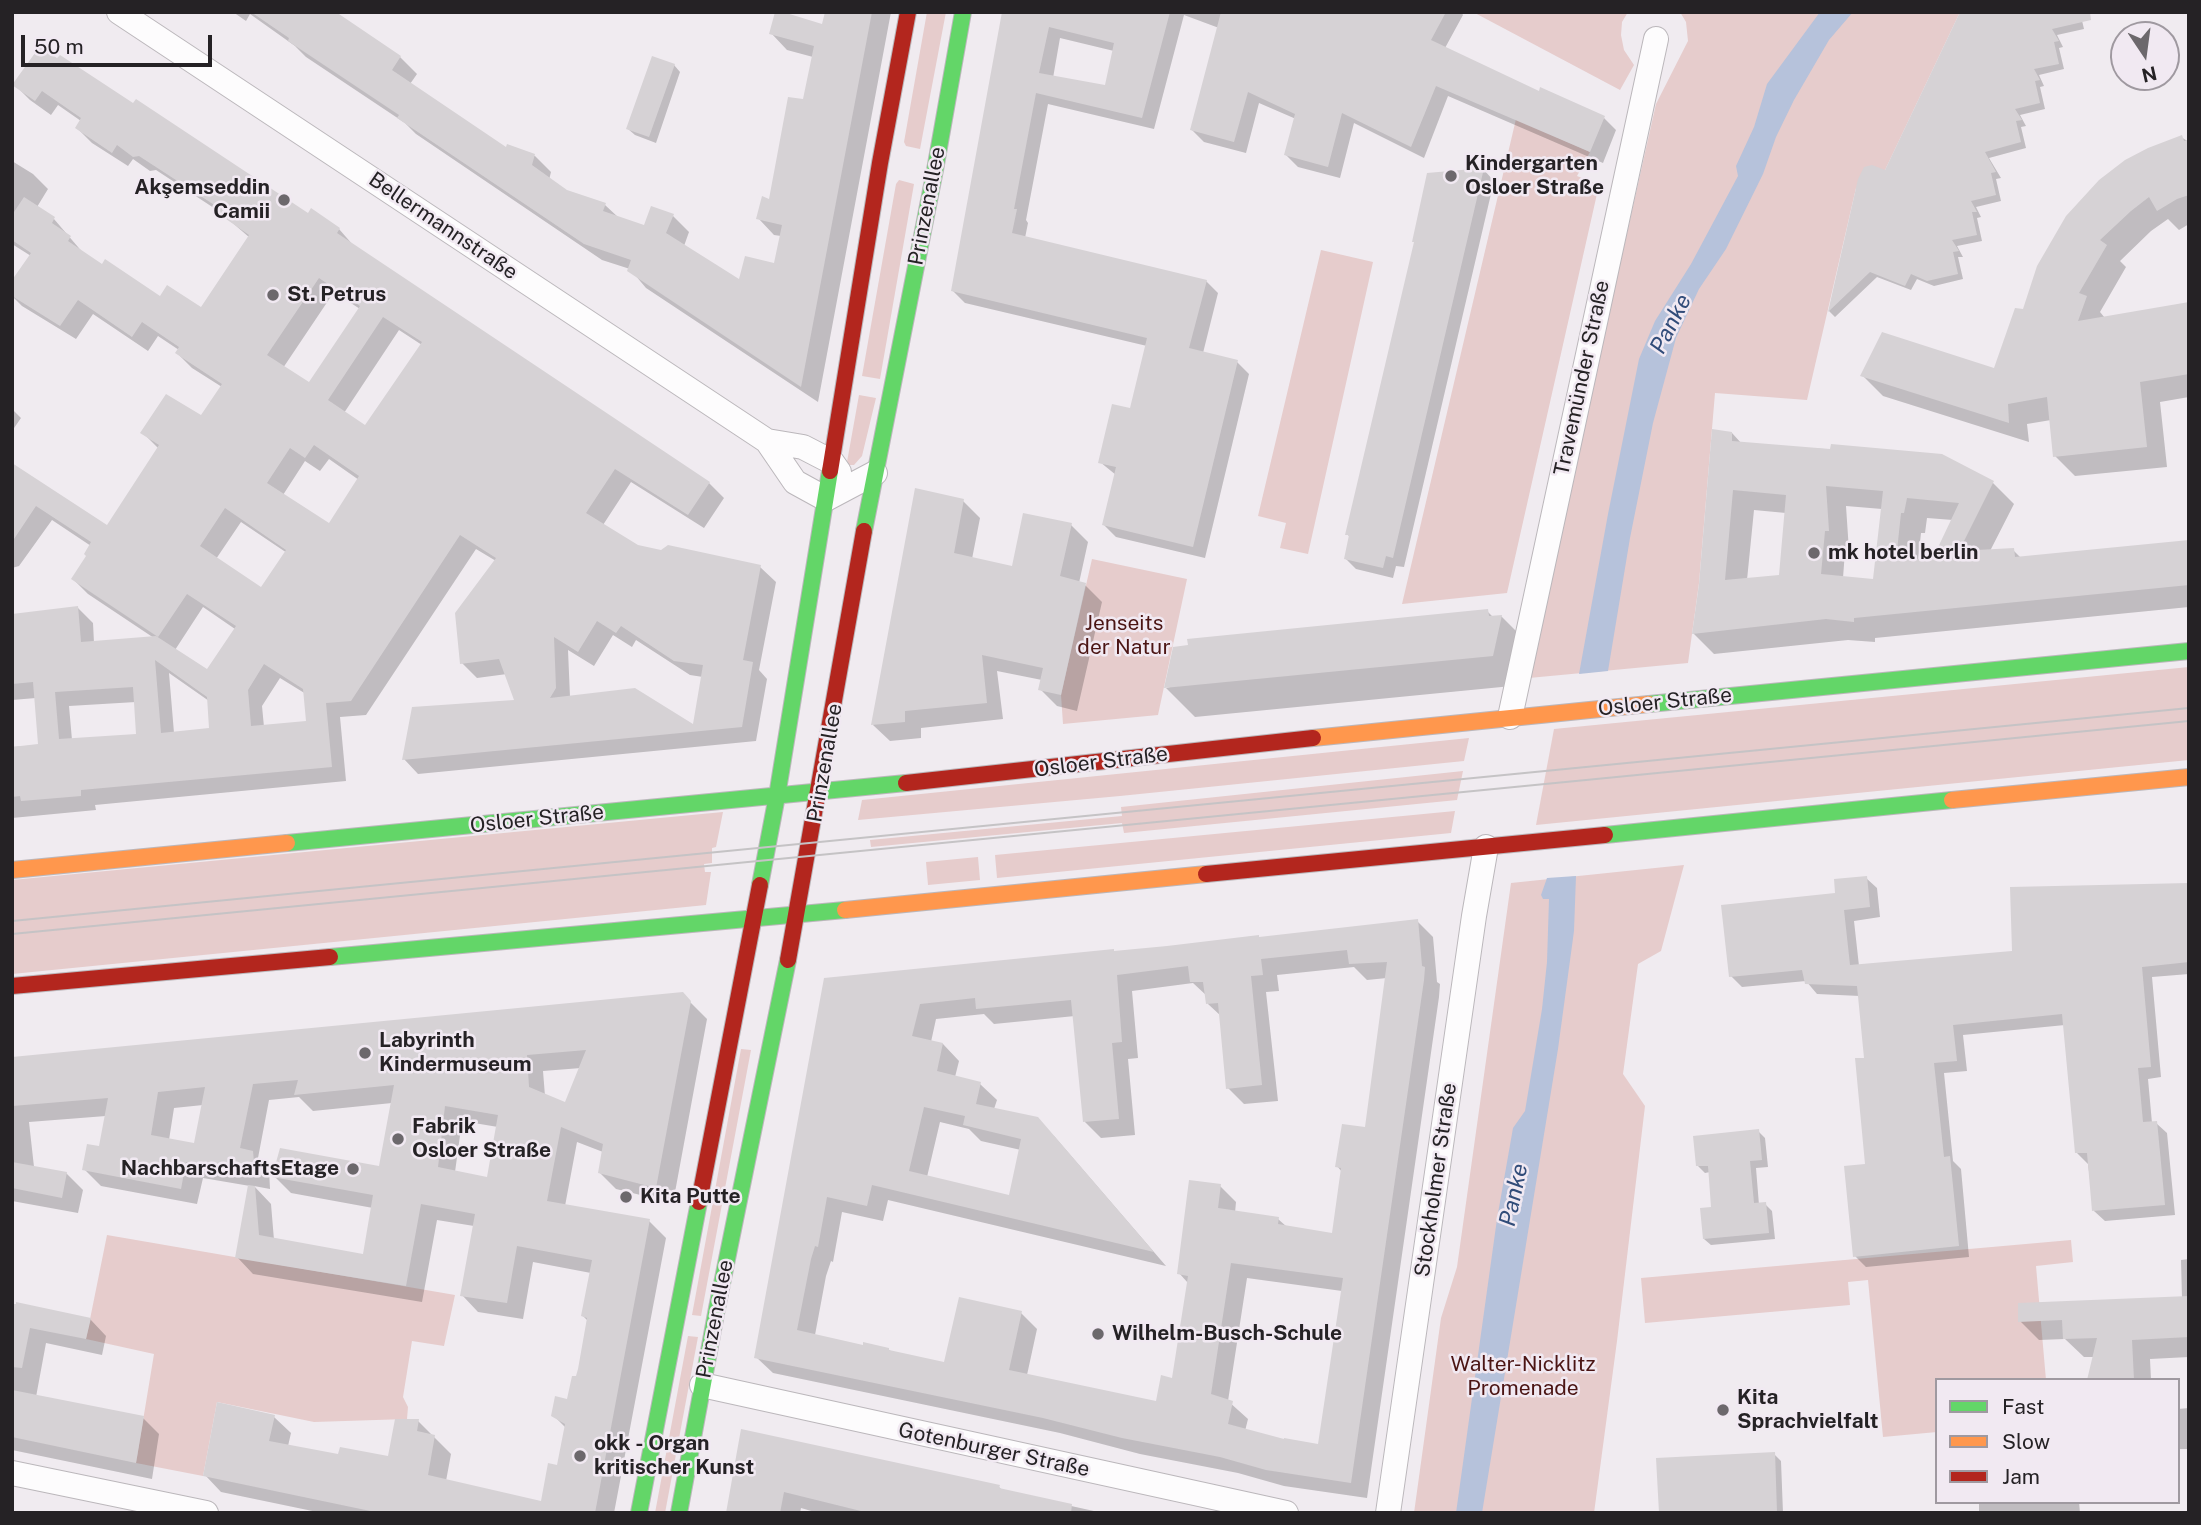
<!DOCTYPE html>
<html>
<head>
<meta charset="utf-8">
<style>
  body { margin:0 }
  #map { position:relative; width:2201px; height:1525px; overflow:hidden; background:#f0ebf0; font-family:"Public Sans",sans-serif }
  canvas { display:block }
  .frame { position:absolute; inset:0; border:14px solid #252225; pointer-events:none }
  .legend { position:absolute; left:1935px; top:1378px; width:245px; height:126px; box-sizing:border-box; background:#f1e9f2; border:2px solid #9f99a0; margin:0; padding:9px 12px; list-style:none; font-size:21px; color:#252225 }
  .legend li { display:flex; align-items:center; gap:14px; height:35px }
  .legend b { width:35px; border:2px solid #9f99a0 }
  .north { position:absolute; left:2110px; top:21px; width:70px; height:70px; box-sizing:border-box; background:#f1e9f2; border:2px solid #9f99a0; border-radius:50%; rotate:167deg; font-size:19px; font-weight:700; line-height:28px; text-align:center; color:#252225 }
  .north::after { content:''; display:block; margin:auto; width:24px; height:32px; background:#6c686c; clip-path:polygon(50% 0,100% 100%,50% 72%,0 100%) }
  .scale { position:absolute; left:21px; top:35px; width:191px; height:32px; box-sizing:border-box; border:4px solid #252225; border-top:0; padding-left:9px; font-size:21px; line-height:24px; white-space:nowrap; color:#252225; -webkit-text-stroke:5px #f1e9f2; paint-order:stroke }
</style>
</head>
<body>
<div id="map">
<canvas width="2201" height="1525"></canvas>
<div class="frame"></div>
<ul class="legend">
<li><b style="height:9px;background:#63d668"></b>Fast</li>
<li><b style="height:9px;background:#ff974d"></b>Slow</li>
<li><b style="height:9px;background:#b3261e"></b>Jam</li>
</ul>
<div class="north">N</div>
<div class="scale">50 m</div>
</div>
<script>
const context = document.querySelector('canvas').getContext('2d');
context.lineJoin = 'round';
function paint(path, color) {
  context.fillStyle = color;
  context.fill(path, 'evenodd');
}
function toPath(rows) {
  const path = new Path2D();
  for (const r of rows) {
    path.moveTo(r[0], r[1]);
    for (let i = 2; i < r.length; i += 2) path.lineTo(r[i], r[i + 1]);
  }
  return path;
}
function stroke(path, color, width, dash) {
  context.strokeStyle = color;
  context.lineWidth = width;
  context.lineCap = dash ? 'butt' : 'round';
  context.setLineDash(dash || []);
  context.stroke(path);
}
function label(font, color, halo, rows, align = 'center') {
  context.font = font + ' "Public Sans",sans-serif';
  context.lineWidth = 5;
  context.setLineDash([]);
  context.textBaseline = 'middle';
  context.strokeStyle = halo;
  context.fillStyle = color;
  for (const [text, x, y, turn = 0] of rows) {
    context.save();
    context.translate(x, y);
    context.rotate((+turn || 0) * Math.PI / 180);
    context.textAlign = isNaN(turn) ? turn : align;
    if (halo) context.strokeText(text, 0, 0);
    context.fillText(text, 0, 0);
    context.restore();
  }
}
const green = toPath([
  [927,12,946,12,920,149,906,146,904,142],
  [1473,12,1628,12,1622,22,1621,35,1624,50,1634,65,1620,90],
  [1680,12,1960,12,1877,187,1856,188,1807,400,1715,393,1699,583,1688,663,1529,678,1529,669,1656,104,1688,41,1686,22],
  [1516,119,1590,152,1577,176,1599,185,1507,593,1402,604],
  [899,180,914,184,880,379,862,376,896,184],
  [1321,250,1373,262,1308,554,1280,548,1286,523,1258,516],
  [859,395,876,398,862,456,854,465,849,465,847,462],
  [1092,559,1187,579,1158,715,1063,724,1061,695],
  [2189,667,2189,760,1536,825,1554,729],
  [1469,738,1464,761,1120,796,858,820,862,800],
  [1463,771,1457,800,1124,833,1122,823,871,847,870,840,1122,816,1121,807],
  [1455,811,1451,833,997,878,995,855],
  [723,812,716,847,712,848,712,863,704,864,705,872,711,872,706,905,12,974,12,880],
  [978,857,980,880,928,885,926,862],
  [1684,865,1661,951,1638,964,1623,1074,1645,1106,1617,1341,1594,1513,1414,1513,1441,1318,1457,1267,1511,883],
  [741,1049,751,1050,701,1316,692,1315],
  [107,1235,455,1295,444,1346,412,1341,403,1397,408,1407,407,1419,314,1422,217,1402,203,1476,136,1463,154,1354,86,1339],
  [2071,1240,2073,1262,2036,1266,2046,1380,1937,1380,1937,1432,1883,1437,1868,1280,1848,1282,1850,1305,1645,1323,1641,1278],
  [688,1336,698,1337,665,1513,655,1513]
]);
const water = toPath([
  [1820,12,1853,12,1829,40,1794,100,1776,137,1763,174,1726,249,1699,289,1676,338,1653,423,1630,538,1608,671,1579,674,1608,514,1639,359,1655,321,1691,264,1738,176,1736,166,1754,127,1767,84],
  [1576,876,1574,931,1558,1049,1482,1513,1456,1513,1497,1219,1513,1128,1525,1111,1542,1009,1547,962,1549,899,1543,899,1541,895,1547,878]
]);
const shadow = toPath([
  [233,12,333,12,400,57,417,74,410,84,507,149,535,156,551,172,549,180,566,191,605,205,619,218,645,227,673,216,689,232,684,246,740,282,775,265,781,236,774,235,758,218,770,201,804,101,813,57,787,50,771,33,824,27,827,12,891,12,818,402,646,288,630,269,602,260,416,134,405,123,306,57,295,46,250,14,246,21],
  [1004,12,1461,12,1463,15,1445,48,1540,93,1604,118,1616,130,1603,163,1448,96,1424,158,1354,123,1340,178,1298,167,1286,155,1296,119,1259,103,1246,153,1204,142,1192,130,1219,28,1184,15,1154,129,1048,104,1026,220,1028,223,1025,238,1206,281,1218,293,1203,353,1237,362,1249,374,1205,558,1116,537,1104,525,1116,475,1100,462,1132,410,1147,346,965,303,953,291],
  [1060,38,1114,51,1106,87,1053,78],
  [1962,12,2080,12,2084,29,2057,35,2063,47,2059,48,2064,69,2039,75,2044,86,2040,87,2045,109,2020,115,2026,126,2021,127,2026,148,1989,158,2001,178,1996,179,2001,201,1976,207,1981,217,1977,218,1982,241,1957,246,1963,257,1958,257,1963,279,1934,286,1917,279,1911,290,1877,277,1835,317,1829,311,1860,179,1886,173],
  [40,48,308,216,339,229,353,245,709,483,724,498,704,528,631,482,603,525,638,547,760,567,776,582,759,670,767,679,756,741,418,774,404,759,517,702,507,674,477,678,462,663,496,561,476,549,366,715,340,717,346,781,95,805,96,810,12,818,12,747,40,745,36,698,12,700,12,615,78,608,93,623,94,643,154,638,88,594,73,579,88,556,91,546,52,520,19,566,12,568,12,465,107,527,159,449,142,432,202,417,222,387,192,368,177,353,179,350,158,336,148,351,93,314,76,339,22,306,12,296,31,256,12,244,12,161,33,174,48,189,37,207,54,219,84,254,160,298,202,310,250,238,220,212,156,170,150,171,133,159,128,166,92,143,77,128,81,121,58,105,51,115,30,100,15,85],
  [334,292,360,309,310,385,283,368],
  [399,330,422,345,366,427,344,413],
  [329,459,359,480,329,526,283,495,305,461,320,471],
  [241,522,287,553,262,589,216,559],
  [203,607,235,629,207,671,175,650],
  [613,635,632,647,636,640,690,675,703,677,694,726,570,697,568,650,594,666],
  [169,673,209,701,211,730,174,733],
  [280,678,306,694,308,723,264,727,262,706],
  [136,702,138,736,72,740,69,706],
  [674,65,680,72,656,143,635,135,628,129],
  [2181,137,2189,142,2189,224,2179,230,2168,219,2151,231,2120,261,2126,267,2100,312,2105,318,2189,303,2189,397,2160,402,2167,467,2075,476,2055,456,2051,420,2027,424,2029,442,1883,396,1862,375,1995,370,2024,311],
  [1484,170,1494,181,1404,567,1396,566,1393,578,1356,569,1345,558,1350,537,1347,534,1416,243,1429,175],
  [12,409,21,418,12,431],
  [1732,433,1742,444,1942,456,1993,483,2014,504,1990,551,2013,550,2021,558,2189,541,2189,607,1875,638,1875,642,1848,640,1714,654,1693,633],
  [1846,506,1882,509,1875,580,1843,578,1845,551,1849,551],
  [1754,510,1786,513,1781,577,1747,580],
  [1927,518,1953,520,1934,560,1918,561,1921,533,1925,533],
  [963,501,980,518,972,559,1014,568,1071,525,1088,542,1079,583,1085,585,1102,602,1077,711,1057,706,1040,689,1042,680,997,671,1003,719,921,728,921,738,890,741,873,725],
  [1487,611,1493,617,1501,616,1531,646,1522,685,1195,717,1166,688],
  [1866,878,1877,888,1880,917,1854,921,1859,966,2014,953,2189,885,2189,974,2152,977,2161,1077,2148,1079,2152,1123,2156,1123,2167,1133,2175,1215,2105,1221,2094,1211,2088,1164,2077,1153,2065,1025,1963,1035,1967,1071,1944,1073,1953,1161,1961,1169,1969,1257,1866,1267,1855,1256,1867,1166,1866,1059,1860,996,1817,994,1806,981,1742,987,1731,976,1837,895],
  [1417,921,1433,937,1437,982,1440,984,1439,997,1367,1498,1284,1486,1238,1473,1140,1454,1060,1433,773,1373,756,1357,826,979,1115,953],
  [1354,967,1367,980,1387,978,1367,1128,1337,1166,1342,1172,1333,1235,1287,1227,1278,1219,1235,1213,1236,1202,1220,1186,1179,1273,1188,1283,1174,1380,1157,1404,1027,1375,1037,1329,1021,1313,945,1364,892,1352,888,1349,865,1347,815,1335,826,1276,831,1261,833,1262,842,1212,883,1221,888,1200,1166,1266,1054,1136,994,1109,997,1100,980,1084,955,1077,959,1061,943,1044,931,1042,936,1019,984,1014,994,1024,1075,1016,1085,1122,1101,1138,1135,1135,1128,1059,1138,1058,1132,991,1193,983,1207,996,1208,1004,1221,1016,1228,1088,1244,1104,1278,1101,1266,992,1279,991,1277,975],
  [940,1122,969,1129,981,1141,1021,1150,1011,1197,927,1177],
  [1247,1278,1342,1291,1319,1446,1285,1441,1245,1431,1248,1419,1228,1401],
  [682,994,707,1019,673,1203,616,1189,599,1172,603,1152,577,1142,565,1206,649,1221,666,1238,614,1513,322,1513,221,1492,205,1475,274,1417,291,1433,288,1446,339,1456,389,1458,418,1421,451,1454,446,1481,542,1503,559,1467,566,1428,553,1415,569,1401,577,1378,588,1321,583,1316,591,1273,533,1262,523,1319,478,1312,462,1295,474,1226,437,1220,422,1302,253,1274,237,1257,250,1186,203,1178,197,1204,101,1186,84,1169,100,1148,106,1116,29,1122,34,1167,66,1173,83,1190,78,1213,12,1201,12,1059],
  [581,1068,566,1105,545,1096,543,1071],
  [299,1097,313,1111,392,1103,380,1168,274,1176,291,1193,373,1208,365,1256,274,1240,271,1204,254,1186,270,1189,269,1169,258,1158,269,1100],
  [203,1105,196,1146,169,1140,174,1108],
  [462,1121,498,1127,488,1179,455,1172],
  [1758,1131,1765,1138,1768,1167,1756,1168,1759,1205,1765,1204,1772,1211,1775,1239,1711,1245,1704,1239,1713,1209,1710,1172,1705,1173,1698,1166],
  [2189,1259,2189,1357,2150,1359,2151,1380,2091,1380,2094,1357,2084,1357,2065,1339,2039,1340,2020,1321,2182,1298,2181,1260],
  [12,1306,90,1319,106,1336,102,1355,46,1343,36,1397,143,1418,159,1434,152,1479,12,1450],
  [2189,1408,2189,1449,2178,1449,2178,1409],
  [743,1431,999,1487,1003,1491,1103,1513,818,1513,801,1508,800,1513,728,1513],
  [1774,1454,1781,1461,1783,1513,1661,1513],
  [1979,1502,2079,1502,2080,1513,1979,1513]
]);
const building = toPath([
  [251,12,336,12,401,56,392,70,506,147,507,144,535,154,532,165,567,190,606,203,603,211,644,225,651,206,674,214,666,233,739,279,745,256,774,263,782,225,756,219,762,196,769,199,788,97,803,99,814,46,769,34,775,12,783,12,822,24,825,12,872,12,801,387,627,271,631,260,584,244,397,118,399,115,288,41,289,38],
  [1002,12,1170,12,1142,118,1036,93,1014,209,1017,209,1012,233,1207,280,1189,348,1238,360,1193,547,1102,525,1116,467,1098,463,1112,404,1130,408,1147,338,951,291],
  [1049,27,1114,43,1105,85,1039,73],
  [1221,12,1446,12,1431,40,1539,91,1540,87,1605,116,1590,152,1436,86,1411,147,1342,113,1328,167,1284,155,1295,114,1248,92,1234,142,1190,130],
  [1960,12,2090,12,2091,20,2052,29,2059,41,2054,42,2059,64,2034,69,2040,80,2035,81,2040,103,2015,109,2022,120,2016,121,2021,142,1985,152,1996,172,1991,173,1996,195,1971,201,1977,212,1972,212,1977,235,1952,240,1959,251,1953,252,1958,274,1927,281,1911,274,1905,286,1870,272,1828,312,1858,179,1864,167,1872,165,1885,170],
  [40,46,57,58,60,55,133,103,136,99,308,213,311,208,340,228,337,233,710,482,688,515,615,469,586,513,638,545,661,550,668,545,761,565,743,660,753,662,742,727,402,760,412,707,514,700,499,659,460,664,455,613,496,558,460,535,351,701,326,703,332,767,81,790,81,796,21,801,20,796,12,797,12,747,38,744,33,682,12,684,12,614,78,606,81,642,156,636,207,669,236,626,187,594,158,637,71,579,86,556,84,554,91,542,36,506,12,542,12,463,107,525,159,445,140,433,166,394,201,415,222,384,175,353,179,347,142,322,132,337,78,300,60,326,12,296,12,280,31,253,12,240,12,215,24,197,55,217,52,223,71,236,68,241,102,264,105,259,160,296,167,285,201,307,249,235,216,212,219,208,139,156,133,157,117,145,112,153,75,128,81,118,42,91,35,101,12,85],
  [319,278,360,306,309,382,267,355],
  [383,317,422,342,365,425,328,400],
  [314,445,359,476,329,523,267,483,290,448,305,458],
  [225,508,286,550,261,587,200,546],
  [597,621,616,633,621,626,674,661,703,665,693,724,635,688,550,698,556,688,554,637,578,652],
  [155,660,207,697,209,728,161,733],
  [264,664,303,689,306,721,251,726,248,690],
  [133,687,136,734,59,739,55,692],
  [652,56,675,64,649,137,626,129],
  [2182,135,2184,141,2189,140,2189,195,2177,199,2157,211,2149,197,2131,211,2100,240,2107,245,2079,293,2087,296,2078,321,2189,302,2189,374,2140,382,2147,447,2053,457,2047,397,2008,404,2009,423,1860,376,1882,332,1994,368,2015,308,2023,309,2037,266,2066,216,2099,180,2125,160,2148,148],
  [1484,168,1393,558,1386,556,1383,568,1344,559,1349,535,1345,535,1414,242,1412,242,1427,173],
  [1712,429,1732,432,1732,441,1830,449,1831,444,1942,454,1994,481,1959,551,2014,548,2015,557,2189,540,2189,585,1854,618,1854,622,1826,619,1692,634,1699,584],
  [1826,486,1883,491,1873,579,1821,574,1825,531,1829,531],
  [1733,490,1786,495,1779,575,1725,580],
  [1907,498,1959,503,1933,558,1896,560,1901,513,1904,513],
  [915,488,964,499,954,553,1012,566,1023,513,1072,523,1060,576,1086,583,1061,695,1038,690,1043,668,982,655,987,703,905,711,905,722,871,725],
  [1488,609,1489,616,1502,615,1493,656,1164,688,1173,647,1188,645,1187,639],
  [1867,876,1870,907,1844,910,1850,965,2012,951,2010,887,2189,883,2189,962,2142,967,2151,1067,2138,1068,2143,1122,2157,1121,2165,1205,2092,1211,2087,1153,2075,1153,2062,1014,1953,1025,1957,1061,1934,1063,1944,1157,1950,1156,1959,1246,1853,1257,1844,1166,1865,1164,1855,1058,1864,1058,1857,986,1805,984,1802,970,1729,977,1721,905,1835,893,1834,879],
  [1418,919,1422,966,1425,967,1424,980,1351,1483,1266,1470,1220,1457,1122,1438,1043,1418,754,1358,824,978,1114,949,1114,951,1167,946,1259,935,1259,937],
  [1347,950,1349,964,1387,962,1365,1127,1342,1124,1335,1167,1341,1168,1332,1233,1278,1224,1279,1217,1218,1208,1221,1184,1189,1180,1177,1274,1188,1276,1172,1378,1161,1375,1156,1401,1009,1370,1022,1311,959,1297,944,1362,889,1350,889,1348,863,1342,863,1345,797,1330,811,1259,815,1246,818,1247,827,1197,867,1206,872,1185,1154,1252,1038,1117,976,1104,981,1082,937,1071,943,1043,912,1036,920,1004,975,998,976,1009,1071,1000,1083,1122,1119,1119,1112,1043,1122,1042,1117,975,1188,966,1190,982,1203,982,1206,1004,1218,1003,1226,1089,1262,1085,1251,976,1263,975,1261,959],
  [924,1107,965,1116,963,1125,1021,1139,1009,1195,909,1171],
  [1231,1263,1343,1278,1318,1444,1284,1438,1284,1439,1228,1424,1233,1401,1211,1394],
  [683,992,691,1001,656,1188,598,1173,603,1144,561,1127,547,1201,650,1219,595,1513,380,1513,203,1476,217,1402,275,1415,269,1441,338,1454,340,1447,388,1456,395,1419,419,1419,417,1431,435,1435,428,1475,541,1501,548,1463,557,1465,565,1424,551,1416,555,1396,567,1399,572,1376,576,1376,578,1369,587,1318,581,1316,592,1260,517,1246,507,1303,460,1296,475,1214,421,1204,406,1286,235,1258,248,1185,255,1186,259,1235,363,1254,373,1195,272,1177,280,1148,379,1166,394,1085,294,1095,298,1080,253,1084,240,1148,253,1151,255,1174,186,1162,181,1189,82,1170,87,1144,99,1146,108,1098,12,1106,12,1057],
  [586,1050,565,1102,529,1087,527,1055],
  [205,1087,194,1143,151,1135,158,1092],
  [445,1106,498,1115,487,1177,438,1167],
  [1759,1129,1762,1160,1750,1161,1754,1203,1766,1202,1769,1233,1703,1239,1700,1208,1711,1207,1708,1166,1696,1166,1693,1136],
  [12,1162,67,1172,62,1198,12,1188],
  [2189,1296,2189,1337,2132,1340,2134,1380,2087,1380,2097,1338,2063,1339,2062,1320,2018,1322,2018,1303],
  [16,1302,91,1318,86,1339,30,1328,22,1368,12,1367,12,1304,16,1304],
  [12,1390,144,1416,136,1463,12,1437],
  [741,1429,1000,1485,999,1488,1072,1504,1071,1513,869,1513,784,1492,780,1513,726,1513],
  [1775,1452,1777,1513,1659,1513,1656,1458]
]);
const street = toPath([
  [119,12,767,441,795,482,826,499,875,473],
  [767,441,803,447,832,462,839,472],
  [1510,717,1656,39],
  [702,1385,1286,1513],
  [12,1473,206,1513],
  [1388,1513,1474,916,1486,847]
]);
const fast = toPath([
  [864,531,935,170,963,12],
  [1649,704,2189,651],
  [1605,835,1952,800],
  [287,843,906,783],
  [760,885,777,796,830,471],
  [330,957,845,910],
  [639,1513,699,1202],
  [679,1513,717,1308,788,960]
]);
const slow = toPath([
  [1313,738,1649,704],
  [1952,800,2189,777],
  [12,870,287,843],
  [845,910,1206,874]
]);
const jam = toPath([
  [830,471,880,163,908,12],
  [906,783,1313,738],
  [1206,874,1605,835],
  [788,960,864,531],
  [12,986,330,957],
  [699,1202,760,885]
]);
const tram = toPath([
  [12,921,2189,708],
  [12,934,2189,721]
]);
const markers = [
  [1451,176,7,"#6c686c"],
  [284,200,7,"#6c686c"],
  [273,295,7,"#6c686c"],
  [1814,553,7,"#6c686c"],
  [365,1053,7,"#6c686c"],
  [398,1139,7,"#6c686c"],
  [353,1169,7,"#6c686c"],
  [626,1197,7,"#6c686c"],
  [1098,1334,7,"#6c686c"],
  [1723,1410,7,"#6c686c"],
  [580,1456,7,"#6c686c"]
];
const poiNames = [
  ["Kindergarten",1465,164],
  ["Osloer Straße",1465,188],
  ["Akşemseddin",270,188,"right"],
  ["Camii",270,212,"right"],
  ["St. Petrus",287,295],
  ["mk hotel berlin",1828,553],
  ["Labyrinth",379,1041],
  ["Kindermuseum",379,1065],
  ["Fabrik",412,1127],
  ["Osloer Straße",412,1151],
  ["NachbarschaftsEtage",339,1169,"right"],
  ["Kita Putte",640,1197],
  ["Wilhelm-Busch-Schule",1112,1334],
  ["Kita",1737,1398],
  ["Sprachvielfalt",1737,1422],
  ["okk - Organ",594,1444],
  ["kritischer Kunst",594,1468]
];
const streetNames = [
  ["Prinzenallee",927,206,-79],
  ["Bellermannstraße",443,226,34],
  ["Travemünder Straße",1582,378,-78],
  ["Osloer Straße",1665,702,-6],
  ["Osloer Straße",1101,762,-7],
  ["Prinzenallee",825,763,-80],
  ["Osloer Straße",537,819,-6],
  ["Stockholmer Straße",1436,1180,-82],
  ["Prinzenallee",715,1319,-79],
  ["Gotenburger Straße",994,1450,12]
];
const parkNames = [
  ["Jenseits",1124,624],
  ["der Natur",1124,648],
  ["Walter-Nicklitz",1523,1365],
  ["Promenade",1523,1389]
];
const waterNames = [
  ["Panke",1671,324,-63],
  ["Panke",1514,1195,-78]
];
paint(green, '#e6cccc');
paint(water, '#b6c2db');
paint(shadow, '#0003');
paint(building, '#d6d2d5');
stroke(street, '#bbb7bb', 26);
stroke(fast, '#bbb7bb', 18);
stroke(slow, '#bbb7bb', 18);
stroke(jam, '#bbb7bb', 18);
stroke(street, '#fdfcfd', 24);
stroke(fast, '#63d668', 16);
stroke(slow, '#ff974d', 16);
stroke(jam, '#b3261e', 16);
stroke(tram, '#c5c3c5', 2);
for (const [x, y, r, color] of markers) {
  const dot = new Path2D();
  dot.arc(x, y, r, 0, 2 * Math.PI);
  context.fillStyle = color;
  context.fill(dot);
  stroke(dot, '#f1e9f2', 2.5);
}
label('bold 21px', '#252225', '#f1e9f2', poiNames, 'left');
label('21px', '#252225', '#f1e9f2', streetNames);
label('21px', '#4b1514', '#f1e9f2', parkNames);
label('italic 23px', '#314c79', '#f1e9f2', waterNames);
</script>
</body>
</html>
